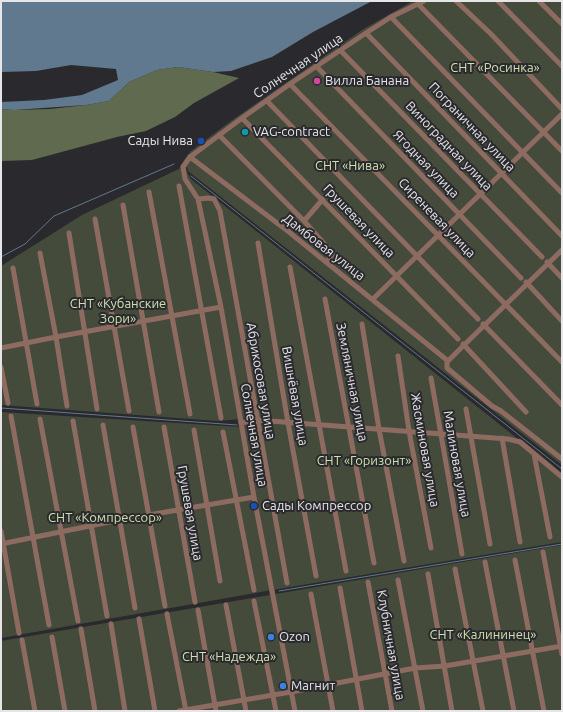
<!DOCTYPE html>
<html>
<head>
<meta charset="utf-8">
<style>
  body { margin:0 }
  #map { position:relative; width:563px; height:712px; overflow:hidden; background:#2a2a2e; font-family:Ubuntu,sans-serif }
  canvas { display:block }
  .frame { position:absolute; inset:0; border:2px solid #e6e6e9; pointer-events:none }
</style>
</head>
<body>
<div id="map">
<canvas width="563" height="712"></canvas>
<div class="frame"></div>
</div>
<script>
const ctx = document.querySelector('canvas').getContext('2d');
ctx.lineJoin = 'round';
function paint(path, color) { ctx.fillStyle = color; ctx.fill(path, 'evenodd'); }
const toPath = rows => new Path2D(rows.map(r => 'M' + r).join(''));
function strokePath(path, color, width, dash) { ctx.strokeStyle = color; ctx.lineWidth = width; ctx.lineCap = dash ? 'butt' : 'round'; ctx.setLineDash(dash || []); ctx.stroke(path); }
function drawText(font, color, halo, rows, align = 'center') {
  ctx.font = font + ' Ubuntu,sans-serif'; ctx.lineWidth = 4; ctx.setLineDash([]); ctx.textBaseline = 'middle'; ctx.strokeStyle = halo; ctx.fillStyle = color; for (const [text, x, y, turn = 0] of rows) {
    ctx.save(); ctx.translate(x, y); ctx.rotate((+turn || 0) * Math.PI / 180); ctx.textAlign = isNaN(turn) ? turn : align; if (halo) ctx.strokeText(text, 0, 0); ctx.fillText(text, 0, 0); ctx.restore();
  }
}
paint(toPath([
  [413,1,562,1,562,465,188,171,185,159,191,151,231,121,362,30],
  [183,167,192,180,562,474,562,542,272,590,1,638,1,412,241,427,240,419,218,421,1,405,1,266,82,215],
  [562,545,562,711,1,711,1,641]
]), '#454b3b');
paint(toPath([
  [178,67,213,72,239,78,194,103,175,117,146,131,117,137,32,160,1,161,1,109,14,110,50,109,86,105,109,101,129,82,157,70]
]), '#5f6a4e');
paint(toPath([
  [1,1,372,1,313,32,272,57,231,71,213,72,178,67,157,70,129,82,109,101,86,105,14,110,1,109,1,102,44,100,82,95,118,80,116,69,71,65,36,71,1,72]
]), '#61798f');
strokePath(toPath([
  [191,176,562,469],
  [1,257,25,244,54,216,174,164],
  [1,408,237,425],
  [279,591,562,544]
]), '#61798f', 1);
const minor = toPath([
  [456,1,491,34,562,109],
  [498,1,562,66],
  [539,1,562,24],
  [418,4,562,151],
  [391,17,562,193],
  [366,33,562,236],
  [340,50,542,257],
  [316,66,521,278],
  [290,84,562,362],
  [267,101,478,319],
  [242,118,458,339],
  [219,135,304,221,333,254,326,262],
  [190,157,289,232,448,361],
  [179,186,221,418],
  [149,192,190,414],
  [198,199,208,198,214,199,220,211,287,583],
  [123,205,159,412],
  [95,219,129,411],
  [304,221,323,199],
  [69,233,97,409],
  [258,243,288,423,316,576],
  [562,250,464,345,447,362,447,368,453,373,492,406,501,411,562,459],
  [40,253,56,337,67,406],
  [547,262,562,278],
  [290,267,346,571],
  [13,268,37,404],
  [526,282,562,321],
  [325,299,374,563],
  [373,299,562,114],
  [362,324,379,429,404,561],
  [483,324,562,405],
  [463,344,526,412],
  [1,348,56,337,221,307],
  [398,356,409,431,431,548],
  [1,367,8,403],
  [431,378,462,554],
  [466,409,490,544],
  [11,416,49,625],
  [40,419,78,621],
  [73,421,107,616],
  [241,423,257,420,508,439,520,442,562,477],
  [103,425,135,608],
  [133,427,165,606],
  [164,427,195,602],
  [194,430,220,581],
  [223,432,254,590],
  [502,438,520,542],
  [534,454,550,537],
  [1,531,19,633],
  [1,544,119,520,254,497],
  [543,552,562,654],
  [515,560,544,711],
  [485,562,514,711],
  [455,569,483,711],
  [428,574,452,711],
  [398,580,423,711],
  [368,582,392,711],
  [340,588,362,711],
  [311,594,333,711],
  [254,601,276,711],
  [226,605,246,711],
  [198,610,216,711],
  [167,614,186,711],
  [139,619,155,711],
  [111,624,125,711],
  [81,629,95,711],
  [52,637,65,711],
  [22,640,35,711],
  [179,711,291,692,415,668,445,666,562,646],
  [295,711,254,497,221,307,198,199,185,179,183,167,190,157,242,118,290,84,366,33,391,17,424,1]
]);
strokePath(minor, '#48484c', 6);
strokePath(minor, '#8d6c5f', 5);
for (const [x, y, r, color] of [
  [317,81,4,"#d1479c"],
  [245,132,4,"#0f9aa8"],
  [201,141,4,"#1a4fb4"],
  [254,506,4,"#1a4fb4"],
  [271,637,4,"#3f7fe0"],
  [283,686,4,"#3f7fe0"]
]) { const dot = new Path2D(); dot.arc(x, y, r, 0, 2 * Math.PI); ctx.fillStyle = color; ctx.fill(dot); strokePath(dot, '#2a2a2e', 1.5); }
drawText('13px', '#e6e6e9', '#2a2a2e', [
  ["Солнечная улица",298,66,-34],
  ["Пограничная улица",472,127,46],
  ["Виноградная улица",449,146,46],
  ["Ягодная улица",426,164,46],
  ["Сиреневая улица",437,218,46],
  ["Грушевая улица",359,221,46],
  ["Дамбовая улица",324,247,38],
  ["Абрикосовая улица",261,381,80],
  ["Земляничная улица",352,382,79],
  ["Вишнёвая улица",295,396,80],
  ["Солнечная улица",254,435,80],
  ["Жасминовая улица",425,450,80],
  ["Малиновая улица",457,464,80],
  ["Грушевая улица",190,513,80],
  ["Клубничная улица",391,645,80]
]);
drawText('13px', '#cde1ac', '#2a2a2e', [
  ["СНТ «Росинка»",495,68],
  ["СНТ «Нива»",350,166],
  ["СНТ «Кубанские",118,304],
  ["Зори»",118,319],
  ["СНТ «Горизонт»",364,461],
  ["СНТ «Компрессор»",105,518],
  ["СНТ «Калининец»",483,635],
  ["СНТ «Надежда»",229,657]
]);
drawText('13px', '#e6e6e9', '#2a2a2e', [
  ["Вилла Банана",325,81],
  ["VAG-contract",253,132],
  ["Сады Нива",193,141,"right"],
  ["Сады Компрессор",262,506],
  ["Ozon",279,637],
  ["Магнит",291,686]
], 'left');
</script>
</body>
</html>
